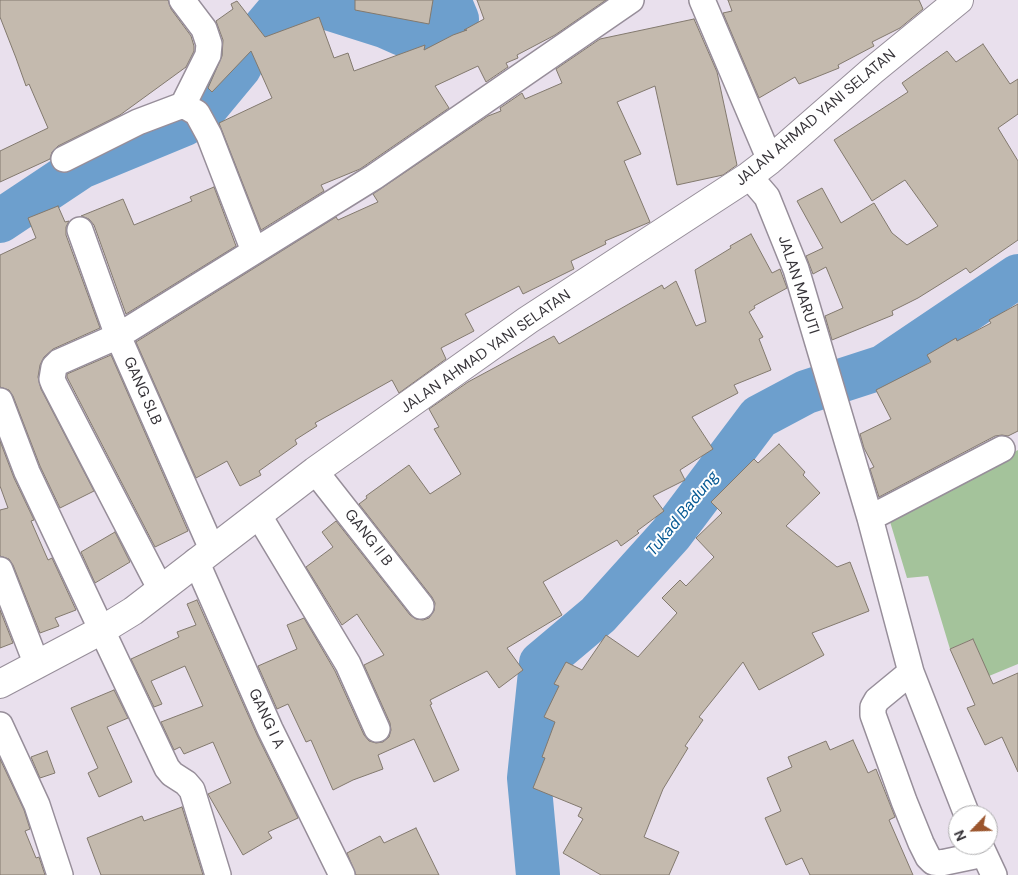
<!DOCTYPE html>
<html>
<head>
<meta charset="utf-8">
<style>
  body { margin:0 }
  #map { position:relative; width:1018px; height:875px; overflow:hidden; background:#e9e0ed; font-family:"DM Sans",sans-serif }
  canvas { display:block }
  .north { position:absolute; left:948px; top:805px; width:50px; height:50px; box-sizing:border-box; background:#fff; border:1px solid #afaeb0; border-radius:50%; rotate:246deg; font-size:14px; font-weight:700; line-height:20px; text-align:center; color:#373439 }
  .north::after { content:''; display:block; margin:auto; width:18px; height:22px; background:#9b552d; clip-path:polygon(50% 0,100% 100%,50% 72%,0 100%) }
</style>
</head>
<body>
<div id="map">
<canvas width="1018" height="875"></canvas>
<div class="north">N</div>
</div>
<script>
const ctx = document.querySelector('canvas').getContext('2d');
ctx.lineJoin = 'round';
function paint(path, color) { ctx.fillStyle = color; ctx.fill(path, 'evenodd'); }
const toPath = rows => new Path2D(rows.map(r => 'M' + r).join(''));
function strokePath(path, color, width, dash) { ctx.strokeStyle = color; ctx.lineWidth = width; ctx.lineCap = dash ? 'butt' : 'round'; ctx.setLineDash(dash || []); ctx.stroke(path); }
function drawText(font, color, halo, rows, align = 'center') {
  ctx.font = font + ' "DM Sans",sans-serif'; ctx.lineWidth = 4; ctx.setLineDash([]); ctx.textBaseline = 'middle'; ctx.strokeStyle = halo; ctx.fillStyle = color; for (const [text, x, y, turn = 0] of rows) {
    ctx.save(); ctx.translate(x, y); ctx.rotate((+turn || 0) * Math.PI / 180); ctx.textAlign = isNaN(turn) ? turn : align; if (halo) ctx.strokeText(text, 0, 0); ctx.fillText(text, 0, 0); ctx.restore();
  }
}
paint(toPath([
  [1018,450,1018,664,989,676,973,639,950,649,928,576,907,578,888,515]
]), '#a4c39b');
strokePath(toPath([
  [205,109,239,68,255,39,276,14,321,6,384,26,402,34,435,37,457,19,449,0],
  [0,221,81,167,185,124],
  [538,875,529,778,541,663,598,615,671,534,759,417,806,392,883,367,1018,276]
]), '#6d9fcd', 44);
const building = toPath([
  [0,0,168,0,171,9,191,36,194,46,194,51,186,67,120,115,58,146,52,152,50,159,0,182,0,151,48,128,29,84,26,86,16,58,0,17,0,0],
  [355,0,433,0,429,24,355,10,355,0],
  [477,0,606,0,555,35,517,55,518,58,506,63,508,67,486,82,478,66,435,86,449,108,360,169,321,185,324,191,261,230,219,123,272,98,251,51,212,92,208,88,222,56,223,40,216,21,233,9,231,4,237,1,265,37,319,17,334,58,348,53,354,71,425,45,424,50,453,35,467,30,464,30,484,19,477,0],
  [728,0,919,0,923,9,900,28,872,42,874,46,838,65,839,68,799,84,795,77,759,98,723,13,732,11,728,0],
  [694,19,717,72,737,165,723,175,677,185,655,86,617,102,641,154,624,161,650,222,605,241,606,244,571,261,574,269,523,294,519,286,465,314,474,331,441,348,446,359,399,393,392,380,315,423,317,426,295,440,297,444,259,471,261,475,240,486,227,461,196,478,136,342,336,217,338,220,378,202,373,194,488,116,501,111,500,108,522,93,525,99,562,83,556,69,600,39,694,19],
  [983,44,1010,84,1018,79,1018,114,998,128,1018,161,1018,240,970,273,966,268,918,298,892,311,893,315,832,340,825,316,843,308,826,267,813,274,806,256,823,248,797,201,822,188,841,223,874,203,892,233,907,245,938,226,905,180,872,201,834,140,908,92,902,83,947,51,956,62,983,44],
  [214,187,236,246,126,314,94,225,89,219,81,216,123,199,134,225,192,201,190,197,214,187],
  [58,206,65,222,69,221,66,227,66,235,100,328,53,349,44,357,40,365,38,377,41,389,94,491,60,508,40,466,13,396,9,390,0,387,0,255,36,238,28,218,58,206],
  [751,234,772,273,780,269,787,288,754,306,755,308,749,312,763,337,759,339,771,370,734,385,738,393,692,417,713,449,680,470,685,480,653,496,664,511,637,531,639,533,621,546,617,540,543,582,562,615,507,648,523,670,499,688,487,671,430,700,432,704,430,705,459,770,434,782,414,739,378,755,383,769,353,780,333,790,311,740,306,742,288,704,277,709,258,666,297,649,287,625,304,618,335,671,364,735,369,741,376,743,383,742,389,737,391,730,390,723,364,665,384,655,357,614,342,625,306,567,333,547,322,532,336,521,410,615,416,619,423,620,429,618,434,611,435,603,432,597,359,504,367,498,366,496,409,465,430,494,461,474,434,429,439,427,429,409,468,382,520,354,554,336,559,344,662,285,664,289,676,281,696,326,706,322,695,270,731,248,730,246,751,234],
  [1018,304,1018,431,1008,436,1002,435,995,436,879,497,870,469,874,467,864,448,860,434,891,419,876,390,931,362,927,355,956,338,957,341,991,323,989,320,1018,304],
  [111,355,188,531,155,547,67,377,67,374,111,355],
  [0,441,14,478,34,520,31,521,48,560,52,558,76,610,55,618,59,626,40,633,13,565,9,559,0,556,0,510,8,508,0,486,0,441],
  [779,444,805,472,803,475,820,493,786,526,837,567,850,562,869,611,812,633,824,655,759,690,743,662,699,717,703,720,685,746,688,748,663,789,644,837,679,852,669,875,601,875,563,853,583,819,578,816,582,808,533,788,545,758,542,757,555,722,544,717,559,686,554,684,566,662,582,670,606,635,638,657,677,613,662,598,680,580,686,586,714,557,696,538,722,513,711,502,754,459,758,463,779,444],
  [115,532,130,562,95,583,81,552,115,532],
  [197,600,257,735,298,818,268,832,272,838,243,855,208,794,231,783,213,742,184,754,180,747,174,750,161,722,203,706,185,666,151,681,162,704,154,707,131,659,179,637,177,632,196,625,187,604,197,600],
  [0,610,13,643,0,648,0,610],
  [973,639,993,684,1018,673,1018,772,1002,737,985,745,967,708,975,705,950,649,973,639],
  [114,690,128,718,107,727,132,782,99,797,88,773,98,768,71,708,114,690],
  [853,740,868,773,876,769,895,817,889,820,913,875,810,875,802,858,786,865,765,818,781,811,767,778,792,767,788,757,826,741,830,750,853,740],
  [47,751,55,773,40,778,31,757,47,751],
  [0,759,24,810,30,829,25,831,36,858,39,857,45,875,0,875,0,759],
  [182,807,203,875,101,875,87,838,142,816,144,821,182,807],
  [416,828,439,875,356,875,347,853,380,836,384,843,416,828]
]);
paint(building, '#c4baae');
strokePath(building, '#82796e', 1);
const minor = toPath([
  [182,0,204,29,209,44,208,55,183,105],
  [702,0,770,160],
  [64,159,138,122,183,105,197,113,209,135,254,251],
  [749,176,767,197,796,269,870,518,911,672,967,815],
  [80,230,118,336,212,549],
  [0,401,27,472,167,768,172,774,186,783,192,790,218,875],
  [315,471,421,606],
  [259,516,348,664,377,729],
  [870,518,1002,449],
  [196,561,270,729,342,875],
  [0,570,37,665],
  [161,590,54,384,52,379,54,367,59,362,118,336,374,177,631,0],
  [911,672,877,700,873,707,873,715,904,801,921,843,928,857,933,862,941,863,984,854],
  [0,725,37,805,60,875],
  [980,845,994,875]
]);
const major = toPath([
  [0,684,102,630,133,611,315,471,528,320,749,176,770,160,872,71,959,0]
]);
strokePath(minor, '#978e9a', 28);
strokePath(major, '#978e9a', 30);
strokePath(minor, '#fff', 25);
strokePath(major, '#fff', 28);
drawText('15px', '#373439', '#fff', [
  ["JALAN AHMAD YANI SELATAN",816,118,-40],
  ["JALAN MARUTI",798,285,72],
  ["JALAN AHMAD YANI SELATAN",486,352,-35],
  ["GANG SLB",142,391,66],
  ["GANG II B",368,538,52],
  ["GANG I A",266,719,65]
]);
drawText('italic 16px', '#075a94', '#fff', [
  ["Tukad Badung",683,514,-51]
]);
</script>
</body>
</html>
